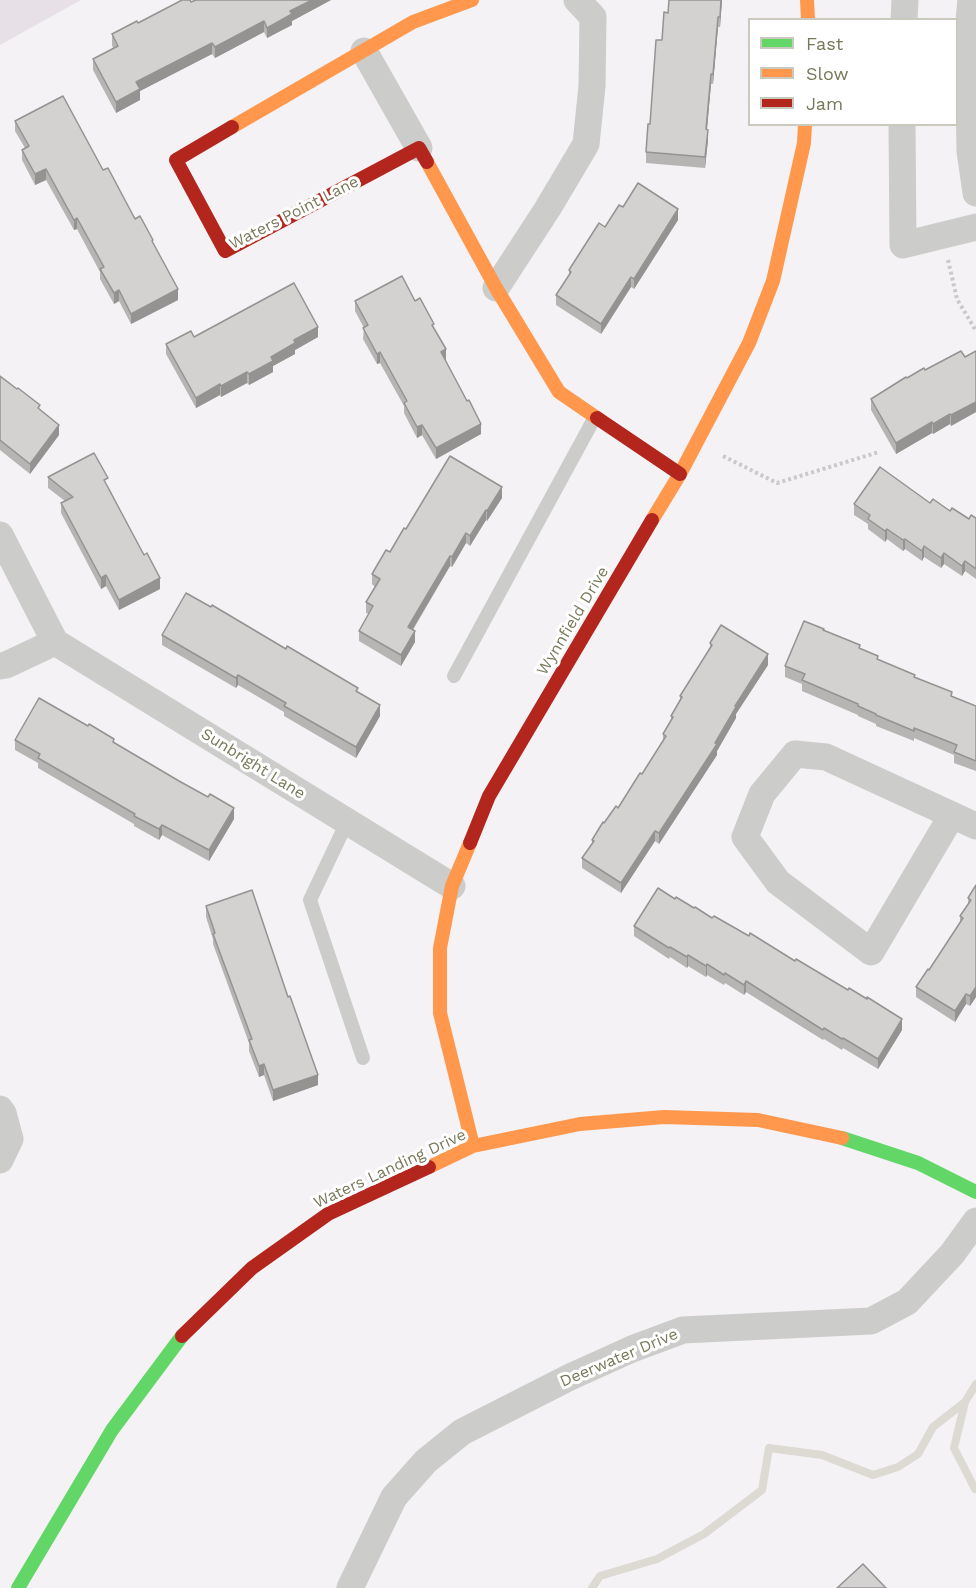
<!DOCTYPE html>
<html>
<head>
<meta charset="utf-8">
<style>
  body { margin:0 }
  #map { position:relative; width:976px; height:1588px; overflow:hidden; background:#f4f2f5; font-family:"Work Sans",sans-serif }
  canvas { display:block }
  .legend { position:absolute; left:748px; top:18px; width:210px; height:108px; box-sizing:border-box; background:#fff; border:2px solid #c9c9bd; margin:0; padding:8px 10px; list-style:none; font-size:18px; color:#78785b }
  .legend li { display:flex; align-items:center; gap:12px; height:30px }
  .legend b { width:30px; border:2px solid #c9c9bd }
</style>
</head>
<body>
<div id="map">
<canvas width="976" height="1588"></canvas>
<ul class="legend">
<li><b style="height:8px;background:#63d668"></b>Fast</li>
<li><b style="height:8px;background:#ff974d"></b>Slow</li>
<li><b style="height:8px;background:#b3261e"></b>Jam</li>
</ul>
</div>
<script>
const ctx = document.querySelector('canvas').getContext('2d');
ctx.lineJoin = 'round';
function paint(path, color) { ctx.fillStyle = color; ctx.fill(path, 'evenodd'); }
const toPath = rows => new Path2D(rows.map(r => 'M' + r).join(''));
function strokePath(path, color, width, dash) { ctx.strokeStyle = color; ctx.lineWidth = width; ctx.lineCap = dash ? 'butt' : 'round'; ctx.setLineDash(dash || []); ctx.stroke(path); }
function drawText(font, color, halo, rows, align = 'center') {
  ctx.font = font + ' "Work Sans",sans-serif'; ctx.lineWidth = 6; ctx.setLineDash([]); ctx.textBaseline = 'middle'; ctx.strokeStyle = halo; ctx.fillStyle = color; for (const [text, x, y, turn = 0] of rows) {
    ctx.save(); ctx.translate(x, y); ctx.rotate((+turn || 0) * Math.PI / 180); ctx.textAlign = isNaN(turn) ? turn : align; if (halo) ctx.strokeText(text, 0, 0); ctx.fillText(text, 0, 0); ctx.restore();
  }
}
paint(toPath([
  [0,0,81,0,0,45]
]), '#e7e0e7');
strokePath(toPath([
  [965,1402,954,1448,975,1489],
  [592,1588,600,1576,657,1559,704,1534,762,1490,769,1448,822,1455,873,1475,898,1467,918,1454,933,1427,965,1402,976,1384]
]), '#dcdad3', 8);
strokePath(toPath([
  [948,260,957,299,976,331],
  [723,456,777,483,879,452]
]), '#cac9c7', 4, [3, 3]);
strokePath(toPath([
  [454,676,595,417],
  [347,822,310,900,363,1058]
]), '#ccccca', 14);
strokePath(toPath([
  [971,0,968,30,970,151,976,193],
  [904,20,905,0],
  [364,51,419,148],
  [902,124,903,245,976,227],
  [496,288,548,208,586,144,592,86,593,17,577,0],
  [0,535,55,642,452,886],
  [0,666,6,665,55,642],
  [952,815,871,952,778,882,745,837,762,794,795,754,826,757,976,826],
  [0,1109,3,1113,10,1139,0,1160],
  [350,1588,394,1497,426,1461,462,1432,570,1377,632,1349,683,1330,871,1321,907,1302,952,1254,976,1221]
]), '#ccccca', 27);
strokePath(toPath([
  [842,1138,918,1163,976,1192],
  [18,1588,112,1430,182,1336]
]), '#63d668', 14);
strokePath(toPath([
  [807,0,808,20],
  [232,127,413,22,472,0],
  [427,162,496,288,559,392,597,418],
  [652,520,680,474,749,343,773,281,804,143,805,124],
  [470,843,452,886,440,948,440,1013,473,1146],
  [429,1167,473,1146,580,1124,664,1117,758,1120,842,1138]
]), '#ff974d', 14);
strokePath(toPath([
  [232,127,176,160,225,251,419,148,427,162],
  [597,418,680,474],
  [470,843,489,796,652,520],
  [182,1336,252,1268,328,1214,429,1167]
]), '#b3261e', 14);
paint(toPath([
  [196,0,331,0,292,21,292,25,267,38,264,32,215,58,212,54,140,91,140,100,116,113,93,70,93,59,113,48,112,45,112,34],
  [669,0,722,0,720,27,718,27,713,84,711,84,707,129,708,140,705,168,646,163,646,152,650,124,668,13],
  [15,121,103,170,153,244,178,300,131,324,119,301,114,304,100,279,100,272,77,229,74,230,46,180,35,185,22,160,22,150,25,148,15,131],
  [623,207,678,220,634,289,631,287,601,334,556,305,556,295,569,275,569,270],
  [355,301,415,301,434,328,446,360,445,360,481,434,436,459,422,435,417,438,404,413,404,406,380,363,377,364,363,339,364,328,355,311],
  [194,337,318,337,295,350,295,354,273,366,273,372,249,385,247,383,221,397,220,395,196,408,166,354,166,344],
  [976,351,976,412,951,426,950,424,933,434,932,433,896,454,871,410,871,399,907,378,925,370,965,357],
  [0,376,40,410,59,435,30,474,0,450],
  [48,477,108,486,160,589,119,610,106,586,101,589,61,513,61,503,65,501,48,488],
  [502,498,487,521,486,520,470,546,466,543,452,567,450,566,413,630,415,642,401,666,359,641,359,631,369,614,366,613,366,602,375,587,372,584,372,574,390,552,406,529],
  [930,503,969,519,976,518,976,579,965,571,962,576,944,564,941,568,924,557,922,561,905,549,903,551,887,539,885,542,868,529,868,524,854,515,854,504],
  [824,631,860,648,878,660,915,677,952,697,976,706,976,771,954,763,954,755,914,738,914,741,876,726,876,724,858,716,858,715,802,691,802,684,785,677,785,666],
  [162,635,358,692,380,716,356,758,284,716,284,712,238,685,236,688,162,645],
  [710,643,768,665,736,714,736,718,717,751,717,755,659,844,655,841,621,893,582,868,582,858,592,844,592,840,604,823,618,808,642,774,663,742,663,734,671,721,671,716,680,701,680,696,710,648],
  [15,740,114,743,234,819,209,861,162,835,159,840,134,826,134,824,38,768,38,763,15,750],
  [976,885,976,997,970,1006,966,1004,955,1022,916,997,916,987,929,970,960,922,960,916,968,905,968,898],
  [675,899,712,918,902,1030,878,1069,843,1048,842,1050,824,1039,823,1040,746,992,744,995,725,983,724,985,707,975,706,977,688,966,687,968,670,957,669,959,634,936,634,926],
  [206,906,318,1085,273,1101,264,1075,259,1077,249,1051,249,1043,213,944,213,939,206,917]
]), '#b6b5b4');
paint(toPath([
  [312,0,331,0,292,21,292,25,267,38,267,28,290,11],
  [721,0,722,0,720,27,720,17],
  [718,17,718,27,713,84,713,74],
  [264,21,264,32,215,58,215,47],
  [212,43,212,54,140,91,140,100,116,113,116,102,136,82],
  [711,74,711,84,706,140,706,129],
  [708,130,708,140,705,168,705,157],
  [46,169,46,180,35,185,35,174],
  [678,209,678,220,634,289,634,279],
  [77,218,77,229,74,230,74,220],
  [631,277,631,287,601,334,601,324],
  [178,289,178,300,131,324,131,314],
  [119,290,119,301,114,304,114,293],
  [318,327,318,337,295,350,295,354,273,366,273,372,249,385,249,374,294,340],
  [446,349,446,360,441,363,441,352],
  [380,352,380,363,377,364,377,354],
  [247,372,247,383,221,397,221,386],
  [220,384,220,395,196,408,196,398],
  [976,402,976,412,951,426,951,415],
  [950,414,950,424,933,434,933,424],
  [932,422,932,433,896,454,896,443],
  [481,424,481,434,436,459,436,448],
  [59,425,59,435,30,474,30,464],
  [422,425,422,435,417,438,417,427],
  [502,487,502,498,487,521,487,511],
  [486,510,486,520,470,546,470,536],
  [887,529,887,539,885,542,885,531],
  [466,533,466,543,452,567,452,557],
  [905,539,905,549,903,551,903,540],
  [924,546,924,557,922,561,922,551],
  [944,553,944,564,941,568,941,558],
  [450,556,450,566,408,637,408,627],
  [965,561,965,571,962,576,962,566],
  [106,575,106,586,101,589,101,578],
  [160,578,160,589,119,610,119,600],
  [415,631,415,642,401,666,401,655],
  [768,654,768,665,736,714,736,718,717,751,717,755,659,844,659,833,715,743,735,706],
  [238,675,238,685,236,688,236,678],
  [380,705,380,716,356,758,356,747],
  [234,808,234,819,209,861,209,850],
  [162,825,162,835,159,840,159,829],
  [655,831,655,841,621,893,621,883],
  [688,955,688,966,687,968,687,957],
  [707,964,707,975,706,977,706,966],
  [746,981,746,992,744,995,744,985],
  [976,986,976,997,970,1006,970,996],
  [966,994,966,1004,955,1022,955,1011],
  [902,1019,902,1030,878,1069,878,1059],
  [264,1064,264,1075,259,1077,259,1066],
  [318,1075,318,1085,273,1101,273,1090]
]), '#949392');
const building = toPath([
  [182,0,190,0,191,2,196,0,312,0,290,11,292,14,267,28,264,21,215,47,212,43,136,82,140,89,116,102,93,59,118,46,112,34,137,21,138,23,182,0],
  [669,0,721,0,720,17,718,17,713,74,711,74,706,129,708,130,705,157,646,152,648,124,650,124,656,40,662,40,664,12,668,13,669,0],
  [63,96,103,170,108,168,135,219,140,216,153,240,152,241,178,289,131,314,119,290,114,293,100,269,104,267,77,218,74,220,46,169,35,174,22,150,29,146,15,121,63,96],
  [638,183,678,209,634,279,631,277,601,324,556,295,571,272,569,270,599,223,605,227,619,205,623,207,638,183],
  [402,276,415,301,420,298,434,324,432,325,446,349,441,352,467,401,469,400,481,424,436,448,422,425,417,427,404,403,407,401,380,352,377,354,363,328,368,325,355,301,402,276],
  [294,283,318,327,294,340,295,343,271,357,273,361,249,374,247,372,221,386,220,384,196,398,166,344,191,331,194,337,294,283],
  [961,351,965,357,976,351,976,402,951,415,950,414,933,424,932,422,896,443,871,399,906,377,907,378,924,368,925,370,961,351],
  [0,376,17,389,18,388,40,405,38,408,59,425,30,464,0,440,0,376],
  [94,453,108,478,104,480,144,555,147,553,160,578,119,600,106,575,101,578,61,503,73,497,48,477,94,453],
  [450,456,502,487,487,511,486,510,470,536,466,533,452,557,450,556,408,627,415,631,401,655,359,631,373,606,366,602,380,579,372,574,386,550,390,552,404,528,406,529,450,456],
  [880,467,930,503,933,499,950,511,952,508,969,519,971,515,976,518,976,569,965,561,962,566,944,553,941,558,924,546,922,551,905,539,903,540,887,529,885,531,868,519,870,515,854,504,880,467],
  [186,593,211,607,212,605,286,649,287,646,358,688,356,691,380,705,356,747,284,706,286,703,238,675,236,678,162,635,186,593],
  [804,621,824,629,823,630,860,645,859,648,878,656,877,659,915,675,914,677,952,692,951,696,976,706,976,761,954,752,957,745,914,728,914,731,876,715,876,714,858,706,858,704,802,680,805,674,785,666,804,621],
  [721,625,768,654,735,706,736,707,715,743,717,744,659,833,655,831,621,883,582,858,594,841,592,840,603,822,604,823,616,806,618,808,640,773,642,774,666,736,663,734,673,717,671,716,682,697,680,696,712,645,710,643,721,625],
  [39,698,88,726,89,724,114,739,113,742,179,781,208,797,210,794,234,808,209,850,162,825,159,829,134,816,135,814,38,758,40,754,15,740,39,698],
  [976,885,976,987,970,996,966,994,955,1011,916,987,928,969,929,970,963,918,960,916,971,900,968,898,976,885],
  [658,888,675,899,676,897,694,908,695,907,712,918,714,916,749,936,750,933,795,961,796,959,848,990,849,988,867,999,867,997,902,1019,878,1059,843,1038,842,1039,824,1028,823,1030,746,981,744,985,725,973,724,975,707,964,706,966,688,955,687,957,670,947,669,948,634,926,658,888],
  [252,890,288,997,290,996,318,1075,273,1090,264,1064,259,1066,249,1040,252,1039,213,934,215,933,206,906,252,890],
  [863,1564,886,1588,837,1588,863,1564]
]);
paint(building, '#d4d2d1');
strokePath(building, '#949392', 1.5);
drawText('16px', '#78785b', '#fff', [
  ["Waters Point Lane",294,213,-27],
  ["Wynnfield Drive",573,621,-59],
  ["Sunbright Lane",253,764,32],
  ["Waters Landing Drive",390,1169,-25],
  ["Deerwater Drive",619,1358,-23]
]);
</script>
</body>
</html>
